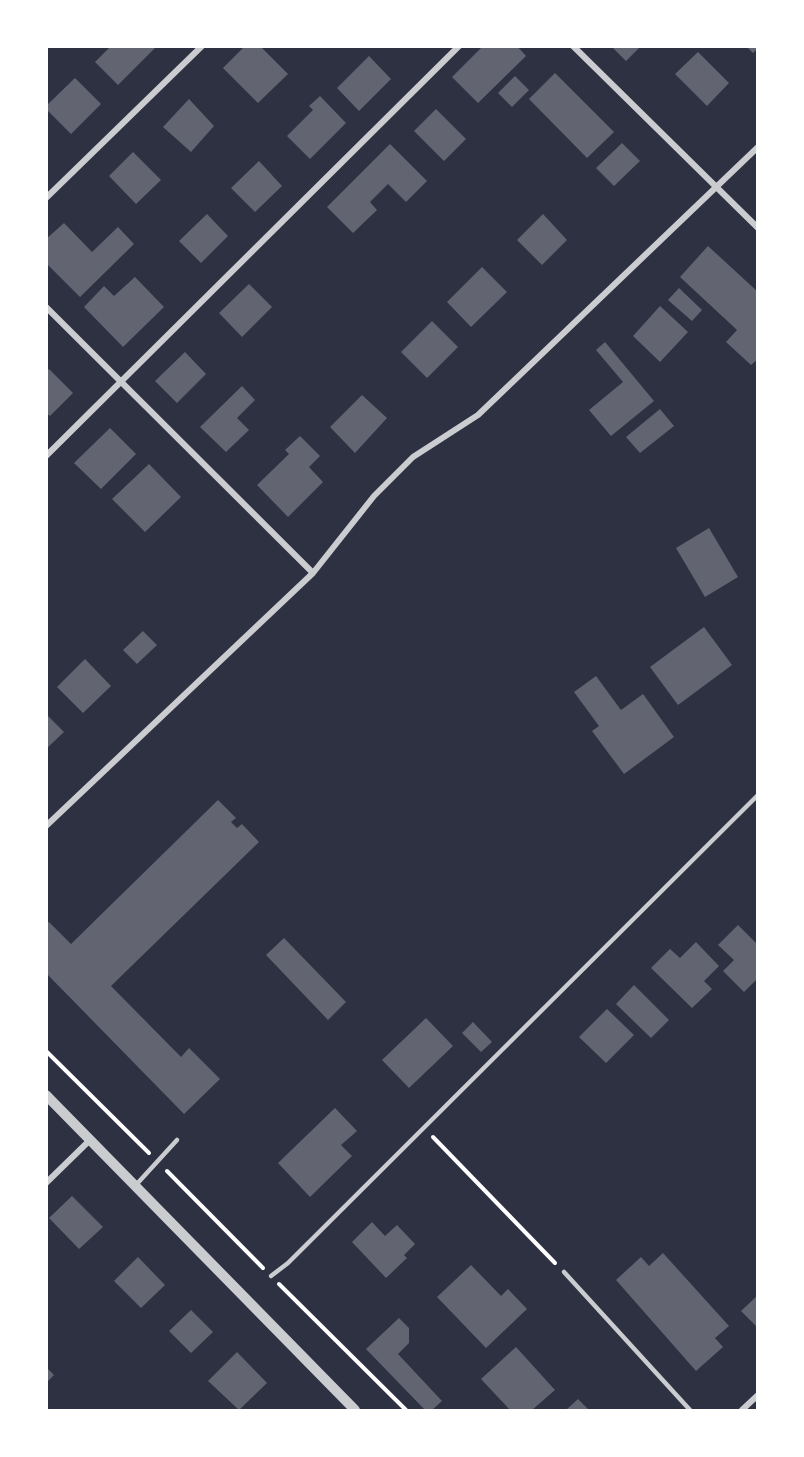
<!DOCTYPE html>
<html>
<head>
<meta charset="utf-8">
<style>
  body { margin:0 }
  #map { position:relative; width:804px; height:1457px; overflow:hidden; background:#2d3142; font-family:"IBM Plex Sans",sans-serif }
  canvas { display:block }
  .frame { position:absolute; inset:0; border:48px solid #fff; pointer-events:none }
</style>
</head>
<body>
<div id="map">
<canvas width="804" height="1457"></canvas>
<div class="frame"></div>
</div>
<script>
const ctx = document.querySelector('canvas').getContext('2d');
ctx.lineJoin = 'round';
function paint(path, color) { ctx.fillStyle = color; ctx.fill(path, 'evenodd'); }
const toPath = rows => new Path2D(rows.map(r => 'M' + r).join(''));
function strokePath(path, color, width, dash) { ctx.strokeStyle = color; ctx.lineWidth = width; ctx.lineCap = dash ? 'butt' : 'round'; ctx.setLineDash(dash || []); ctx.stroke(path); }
paint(toPath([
  [111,46,157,46,118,85,95,62],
  [245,46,260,46,288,74,258,103,223,68],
  [483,46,517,46,526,56,478,103,452,77],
  [611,46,641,46,626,61],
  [746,46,758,46,758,48,753,53],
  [698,52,729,83,707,106,675,74],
  [369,56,391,79,359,111,337,88],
  [555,73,614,132,587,158,529,99],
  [515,76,529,90,512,107,498,93],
  [75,78,101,104,71,134,46,109,46,106],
  [320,96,346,123,310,159,287,136,313,110,309,106],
  [189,99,214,126,191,152,163,127],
  [436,109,466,139,444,161,414,131],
  [622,143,640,161,614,186,596,168],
  [390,144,427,181,406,202,388,184,370,202,377,210,353,233,327,207],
  [133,152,161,180,136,204,109,176],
  [259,161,282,186,255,212,231,188],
  [207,214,228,236,201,263,179,241],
  [543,214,567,240,542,265,517,240],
  [64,223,92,252,118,227,134,244,80,297,46,263,46,239],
  [708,246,758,292,758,359,751,365,726,342,737,330,680,277],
  [482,267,507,292,471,327,447,302],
  [135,277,164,307,123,347,84,307,104,286,114,296],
  [249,284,272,307,242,337,219,313],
  [679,288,702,310,692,321,668,300],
  [660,306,688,332,660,362,633,336],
  [432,321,458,347,427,378,401,352],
  [605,342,654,401,611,436,589,410,623,382,596,350],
  [185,352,206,374,177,403,155,381],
  [49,369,73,393,50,416,46,413,46,371],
  [242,386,255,400,237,418,249,430,226,452,200,427],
  [362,395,387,418,355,453,330,427],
  [660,409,674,426,640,453,626,437],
  [110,428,136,454,101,489,74,463],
  [300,436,320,456,309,467,323,482,288,517,257,485,289,454,285,450],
  [149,464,181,497,145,532,112,499],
  [709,528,738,577,705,597,676,548],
  [704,627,732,665,678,705,650,667],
  [143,631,157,645,137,664,123,650],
  [85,659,111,686,83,713,57,687],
  [596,676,621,710,643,694,674,737,624,774,592,731,599,726,574,692],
  [46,714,64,732,46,749],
  [218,800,236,818,231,822,237,828,242,824,259,842,111,986,181,1057,189,1048,220,1079,184,1114,46,973,46,924,49,922,71,944],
  [738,925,758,945,758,978,744,992,723,971,734,960,718,945],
  [284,938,346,1002,328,1020,266,955],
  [696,942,719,966,704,981,712,989,692,1008,651,968,670,949,680,958],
  [634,985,669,1020,651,1038,616,1004],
  [607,1009,634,1035,606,1063,579,1037],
  [426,1018,453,1046,409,1088,382,1060],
  [473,1022,492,1042,481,1052,462,1033],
  [335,1108,357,1131,341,1145,352,1156,310,1197,278,1163],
  [72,1196,103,1227,79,1249,49,1218],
  [372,1222,385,1236,397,1225,415,1244,404,1255,407,1258,386,1278,352,1242],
  [663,1253,729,1326,715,1338,723,1347,696,1371,616,1280,641,1257,649,1266],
  [138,1257,165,1285,141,1308,114,1281],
  [471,1265,501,1296,508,1289,527,1309,486,1348,437,1297],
  [758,1295,758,1328,741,1311],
  [191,1310,213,1332,191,1353,169,1331],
  [399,1318,409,1328,409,1343,398,1354,442,1401,432,1410,425,1410,366,1349],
  [516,1347,555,1390,532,1410,510,1410,481,1379],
  [237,1352,267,1383,239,1410,208,1381],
  [46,1367,54,1375,46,1383],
  [578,1399,589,1410,566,1410]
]), '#626471');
strokePath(toPath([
  [46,1051,149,1153],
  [433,1137,555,1263],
  [167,1171,263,1268],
  [279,1284,406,1410]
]), '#fff', 4);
strokePath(toPath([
  [135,1186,177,1140],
  [564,1272,690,1410],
  [271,1276,288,1263,758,795]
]), '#caccd0', 4.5);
strokePath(toPath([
  [573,46,758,228],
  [46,198,202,46],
  [46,307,313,573],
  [46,456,459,46],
  [46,826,313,573,374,496,413,457,478,415,758,147],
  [46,1183,90,1140],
  [742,1410,758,1395]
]), '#caccd0', 6);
strokePath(toPath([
  [46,1095,355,1410]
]), '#caccd0', 10);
</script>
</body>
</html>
